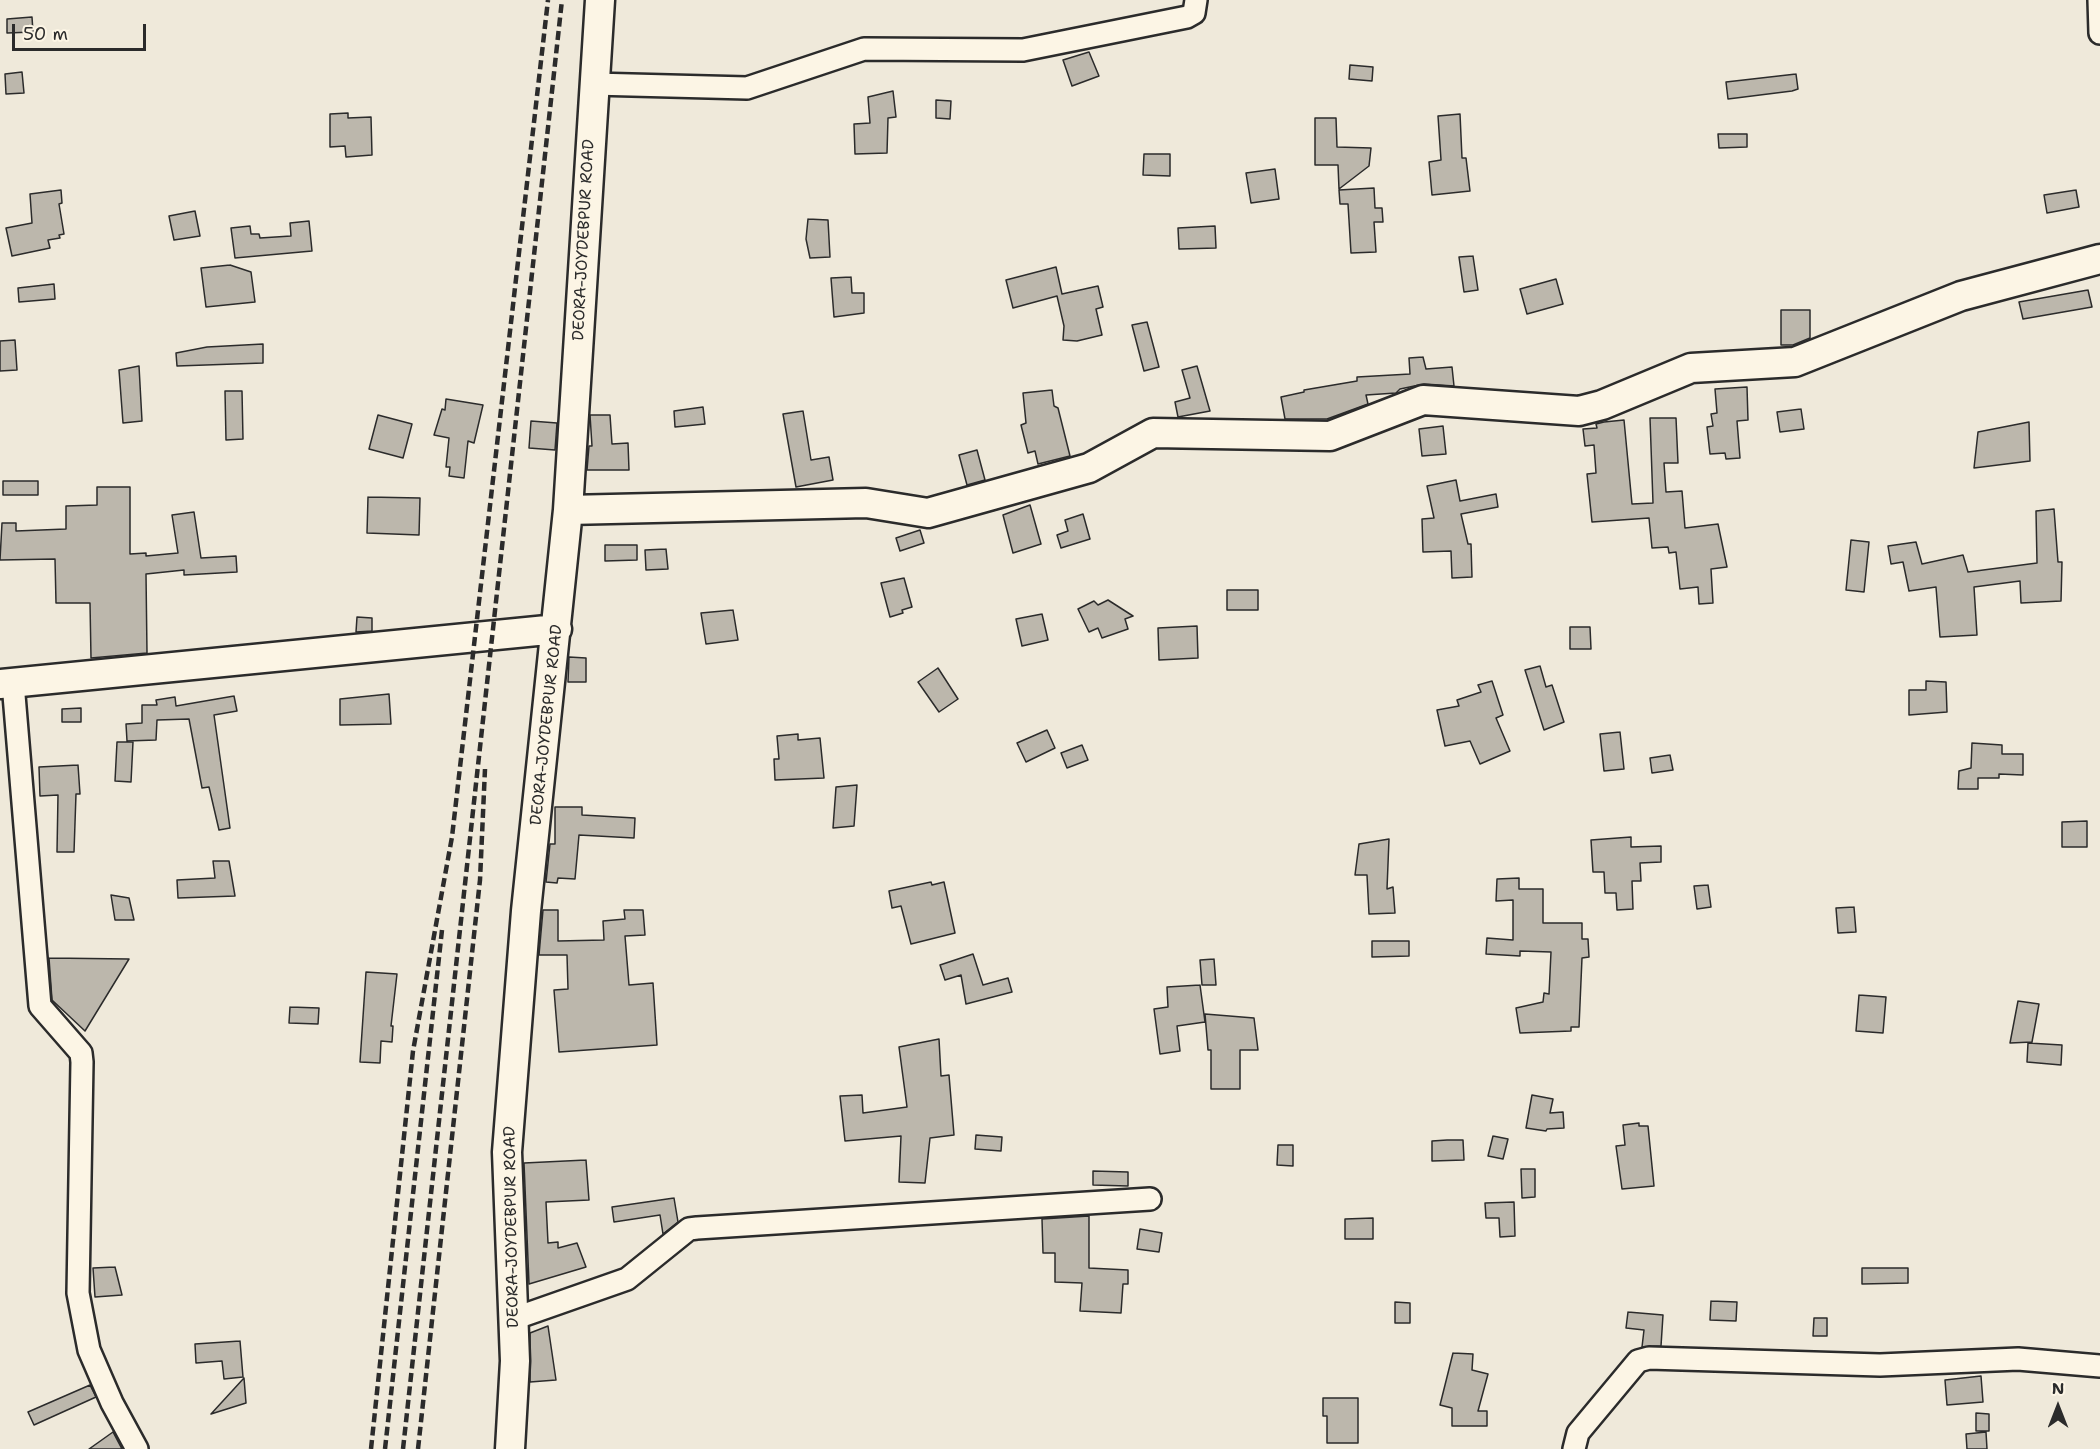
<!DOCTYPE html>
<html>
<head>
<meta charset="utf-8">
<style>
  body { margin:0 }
  #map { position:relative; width:2100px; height:1449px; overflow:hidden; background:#efe9da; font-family:"Shantell Sans",sans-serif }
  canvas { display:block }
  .north { position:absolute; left:2028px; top:1377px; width:60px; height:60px; -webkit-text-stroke:4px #fcf5e5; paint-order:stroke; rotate:0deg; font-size:16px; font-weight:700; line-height:24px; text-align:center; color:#2b2b2b }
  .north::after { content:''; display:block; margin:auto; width:21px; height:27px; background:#2b2b2b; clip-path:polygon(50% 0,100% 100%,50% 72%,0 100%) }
  .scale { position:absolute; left:12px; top:24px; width:134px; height:27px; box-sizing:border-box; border:3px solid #2b2b2b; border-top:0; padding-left:8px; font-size:18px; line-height:21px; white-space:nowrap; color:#2b2b2b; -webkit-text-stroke:4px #fcf5e5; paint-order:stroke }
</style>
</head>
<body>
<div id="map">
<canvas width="2100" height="1449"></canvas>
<div class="north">N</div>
<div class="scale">50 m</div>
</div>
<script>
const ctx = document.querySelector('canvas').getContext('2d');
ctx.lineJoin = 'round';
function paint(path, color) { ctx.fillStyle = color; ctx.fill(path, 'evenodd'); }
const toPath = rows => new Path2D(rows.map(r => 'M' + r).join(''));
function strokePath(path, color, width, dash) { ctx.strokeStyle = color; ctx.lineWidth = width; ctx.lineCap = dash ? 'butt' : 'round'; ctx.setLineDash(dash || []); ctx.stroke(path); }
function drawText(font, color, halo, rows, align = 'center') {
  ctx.font = font + ' "Shantell Sans",sans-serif'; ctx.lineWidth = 4.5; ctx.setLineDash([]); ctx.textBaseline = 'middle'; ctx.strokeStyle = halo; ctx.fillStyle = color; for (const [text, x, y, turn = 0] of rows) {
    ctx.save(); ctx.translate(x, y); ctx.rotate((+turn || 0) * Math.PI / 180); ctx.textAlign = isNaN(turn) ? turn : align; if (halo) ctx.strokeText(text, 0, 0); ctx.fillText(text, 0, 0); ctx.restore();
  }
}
const building = toPath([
  [32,17,33,32,7,33,7,19,32,17],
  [1089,52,1099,76,1072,86,1063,60,1089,52],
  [1350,65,1373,67,1372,81,1349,79,1350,65],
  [22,72,24,93,6,94,5,74,22,72],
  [1796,74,1798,89,1792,91,1728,99,1726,82,1796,74],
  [893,91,896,117,888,118,887,153,855,154,854,124,870,123,868,97,893,91],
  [936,100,951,101,950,119,936,118,936,100],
  [348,113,348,118,371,117,372,155,346,157,345,146,330,147,330,114,348,113],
  [1460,114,1462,158,1466,158,1470,191,1432,195,1429,162,1441,160,1438,116,1460,114],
  [1315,118,1336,118,1337,147,1371,148,1369,166,1339,189,1338,165,1315,165,1315,118],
  [1718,134,1747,134,1747,147,1719,148,1718,134],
  [1144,154,1170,154,1170,176,1143,175,1144,154],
  [1275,169,1279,199,1251,203,1246,173,1275,169],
  [1374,188,1375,208,1382,208,1383,222,1374,222,1376,252,1351,253,1348,204,1340,204,1339,190,1374,188],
  [61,190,62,203,59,204,64,234,59,235,60,238,48,240,50,248,12,256,6,228,32,223,30,194,61,190],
  [2076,190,2079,207,2047,213,2044,195,2076,190],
  [195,211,200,236,174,240,169,216,195,211],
  [808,219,828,220,830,257,810,258,806,239,808,219],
  [309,221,312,251,235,258,231,228,250,226,251,234,259,234,260,238,291,236,290,223,309,221],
  [1215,226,1216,248,1179,249,1178,228,1215,226],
  [1473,256,1478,290,1464,292,1459,257,1473,256],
  [230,265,251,272,255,302,206,307,201,268,230,265],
  [1056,267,1062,294,1098,286,1103,307,1096,309,1102,335,1077,341,1063,340,1064,326,1057,296,1013,308,1006,280,1056,267],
  [851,277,852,293,864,293,864,313,834,317,831,278,851,277],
  [1556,279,1563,304,1527,314,1520,289,1556,279],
  [54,284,55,299,19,302,18,288,54,284],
  [2088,290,2092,307,2023,319,2019,302,2088,290],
  [1781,310,1810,310,1810,338,1793,345,1781,345,1781,310],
  [1147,322,1159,367,1144,371,1132,325,1147,322],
  [15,340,17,370,0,371,0,341,15,340],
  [263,344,263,363,177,366,176,353,207,347,263,344],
  [1423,357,1426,369,1452,367,1454,386,1424,384,1400,389,1396,393,1366,395,1368,404,1327,419,1285,419,1281,397,1304,392,1304,390,1357,381,1357,377,1410,374,1409,358,1423,357],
  [139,366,142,421,123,423,119,370,139,366],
  [1197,366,1210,411,1178,417,1175,402,1190,398,1182,370,1197,366],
  [1747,387,1748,420,1737,421,1740,458,1726,459,1725,453,1710,454,1707,427,1713,426,1711,414,1717,413,1715,389,1747,387],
  [1052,390,1054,406,1058,408,1070,456,1038,464,1035,451,1028,453,1021,425,1026,423,1023,393,1052,390],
  [225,391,242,391,243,439,226,440,225,391],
  [446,399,483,405,474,443,468,441,464,478,449,476,450,467,446,467,449,438,434,435,442,409,445,410,446,399],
  [703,407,705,424,675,427,674,411,703,407],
  [1801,409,1804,429,1780,432,1777,412,1801,409],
  [803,411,811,460,829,457,833,480,796,487,783,414,803,411],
  [378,415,412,424,403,458,369,449,378,415],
  [590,415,610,415,612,444,628,443,629,470,587,470,589,446,592,446,590,415],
  [1650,418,1676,418,1678,463,1664,463,1666,492,1682,491,1685,528,1718,524,1727,567,1711,569,1713,603,1699,604,1698,587,1680,589,1676,552,1669,553,1668,547,1652,548,1649,518,1592,522,1587,474,1596,473,1594,445,1585,446,1583,429,1597,428,1596,424,1604,422,1624,420,1632,504,1653,503,1650,418],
  [531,421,557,423,555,450,529,448,531,421],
  [2029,422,2030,461,1974,468,1978,432,2029,422],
  [1443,426,1446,454,1422,456,1419,429,1443,426],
  [977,450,985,480,967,485,959,455,977,450],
  [1456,480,1460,501,1496,494,1498,507,1461,514,1468,544,1471,544,1472,577,1452,578,1451,551,1423,552,1422,519,1434,518,1427,486,1456,480],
  [3,481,38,481,38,495,3,495,3,481],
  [97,487,130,487,130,554,146,553,146,556,178,553,172,515,194,512,201,558,236,556,237,572,184,575,184,570,146,574,147,653,91,658,90,603,56,603,55,559,0,560,2,523,16,523,16,531,66,529,66,506,97,505,97,487],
  [368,497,420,498,419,535,367,533,368,497],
  [1030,505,1041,544,1013,553,1003,515,1030,505],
  [2054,509,2058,562,2062,562,2061,601,2021,603,2020,581,1974,587,1977,635,1940,637,1936,587,1909,591,1903,562,1891,564,1888,546,1916,542,1922,564,1963,555,1968,572,2037,563,2036,511,2054,509],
  [1083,514,1090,539,1061,548,1057,535,1068,531,1065,520,1083,514],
  [920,530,924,543,900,551,896,538,920,530],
  [1851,540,1869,542,1864,592,1846,590,1851,540],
  [605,545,637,545,637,560,605,561,605,545],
  [666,549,668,569,646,570,645,550,666,549],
  [904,578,912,607,902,610,903,613,890,617,881,583,904,578],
  [1227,590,1258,590,1258,610,1227,610,1227,590],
  [1108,600,1133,616,1125,619,1128,629,1102,638,1098,628,1089,632,1078,609,1094,601,1098,605,1108,600],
  [733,610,738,640,706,644,701,613,733,610],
  [1042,614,1048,640,1022,646,1016,619,1042,614],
  [357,617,372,618,372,631,356,632,357,617],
  [1197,626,1198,658,1159,660,1158,628,1197,626],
  [1570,627,1590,627,1591,649,1570,649,1570,627],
  [569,657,586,658,586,682,568,682,569,657],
  [1540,666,1546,687,1552,685,1564,722,1544,730,1525,670,1540,666],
  [938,668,958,699,939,712,918,682,938,668],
  [1492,681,1503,715,1496,718,1510,751,1480,764,1470,741,1445,746,1437,710,1459,706,1457,700,1481,692,1478,685,1492,681],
  [1926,681,1946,682,1947,712,1909,715,1909,690,1926,690,1926,681],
  [389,694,391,724,340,725,340,699,389,694],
  [234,696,237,711,214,715,230,828,219,830,209,787,202,788,189,719,157,720,156,740,127,741,126,724,142,723,142,705,157,705,156,700,175,697,176,706,234,696],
  [81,708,81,722,62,722,62,709,81,708],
  [1047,730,1055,748,1026,762,1017,743,1047,730],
  [1620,732,1624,769,1604,771,1600,734,1620,732],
  [798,734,798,740,820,738,824,778,775,780,774,759,779,759,777,736,798,734],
  [117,742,133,742,131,782,115,781,117,742],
  [1972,743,2002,745,2002,754,2023,754,2023,775,1999,774,1999,778,1978,778,1978,789,1958,789,1959,771,1971,768,1972,743],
  [1082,745,1088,760,1067,768,1061,753,1082,745],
  [1670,755,1673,770,1652,773,1650,758,1670,755],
  [78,765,80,794,76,794,74,852,57,852,58,795,40,796,39,767,78,765],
  [857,785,854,826,833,828,836,787,857,785],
  [555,807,582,807,582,815,635,818,634,838,579,835,575,879,558,878,557,883,546,882,550,844,555,844,555,807],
  [2087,821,2087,847,2062,847,2062,822,2087,821],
  [1631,837,1631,847,1661,846,1661,862,1640,863,1641,881,1632,881,1633,909,1617,910,1616,893,1605,893,1604,872,1593,872,1591,840,1631,837],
  [1389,839,1387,889,1393,887,1395,913,1369,914,1367,875,1355,875,1359,844,1389,839],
  [213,861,229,861,235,896,178,898,177,880,215,878,213,861],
  [1519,878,1519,889,1543,889,1543,923,1582,923,1582,939,1588,939,1589,957,1582,958,1579,1027,1571,1027,1571,1031,1520,1033,1516,1008,1543,1002,1544,993,1549,994,1551,952,1520,951,1520,956,1486,954,1487,938,1513,940,1513,900,1496,901,1497,879,1519,878],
  [931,882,932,885,944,882,955,933,911,944,901,906,892,908,889,891,931,882],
  [1708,885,1711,907,1697,909,1694,886,1708,885],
  [111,895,129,898,134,920,115,920,111,895],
  [1854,907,1856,932,1838,933,1836,908,1854,907],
  [543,910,558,910,558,941,604,940,603,921,625,919,624,910,643,910,645,935,625,936,629,985,653,983,657,1045,559,1052,554,990,568,989,567,955,539,955,543,910],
  [1372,941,1409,941,1409,956,1372,957,1372,941],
  [973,954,983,985,1008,978,1012,992,966,1004,961,975,945,980,940,965,973,954],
  [49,958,129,959,85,1031,52,1000,49,958],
  [1214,959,1216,985,1202,985,1200,960,1214,959],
  [366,972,397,974,391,1026,393,1026,392,1042,381,1041,380,1063,360,1062,366,972],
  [1200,985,1205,1022,1177,1026,1180,1051,1160,1054,1154,1009,1168,1007,1167,987,1200,985],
  [1859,995,1886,997,1883,1033,1856,1031,1859,995],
  [2018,1001,2039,1004,2032,1042,2010,1043,2018,1001],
  [290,1007,319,1008,318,1024,289,1023,290,1007],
  [1205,1014,1254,1018,1258,1050,1240,1050,1240,1089,1211,1089,1211,1050,1208,1050,1205,1014],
  [939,1039,941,1076,949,1075,954,1135,930,1138,925,1183,899,1182,901,1136,845,1141,840,1096,862,1095,863,1113,907,1107,899,1047,939,1039],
  [2028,1043,2062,1045,2061,1065,2027,1062,2028,1043],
  [1532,1095,1553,1099,1550,1113,1563,1112,1564,1128,1547,1129,1546,1131,1526,1128,1532,1095],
  [1639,1123,1639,1126,1648,1126,1654,1186,1622,1189,1616,1146,1625,1145,1623,1125,1639,1123],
  [976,1135,1002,1137,1001,1151,975,1149,976,1135],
  [1493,1136,1508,1139,1503,1159,1488,1156,1493,1136],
  [1447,1140,1463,1140,1464,1160,1432,1161,1432,1141,1447,1140],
  [1278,1145,1293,1145,1293,1166,1277,1165,1278,1145],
  [586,1160,589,1200,546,1202,548,1243,558,1242,558,1248,577,1243,586,1267,529,1284,524,1163,586,1160],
  [1521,1169,1535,1169,1535,1197,1522,1198,1521,1169],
  [1093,1171,1128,1172,1128,1186,1093,1185,1093,1171],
  [674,1198,678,1222,663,1234,660,1215,614,1222,612,1207,674,1198],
  [1514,1202,1515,1236,1500,1237,1499,1218,1486,1218,1485,1203,1514,1202],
  [1089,1216,1089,1268,1128,1270,1128,1284,1123,1284,1121,1313,1080,1311,1082,1283,1055,1282,1055,1253,1043,1253,1042,1219,1089,1216],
  [1373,1218,1373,1239,1345,1239,1345,1219,1373,1218],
  [1140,1229,1162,1233,1159,1252,1137,1249,1140,1229],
  [115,1267,122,1295,95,1297,93,1268,115,1267],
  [1862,1268,1908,1268,1908,1283,1862,1284,1862,1268],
  [1711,1301,1737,1302,1736,1321,1710,1320,1711,1301],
  [1395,1302,1410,1303,1410,1323,1395,1323,1395,1302],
  [1628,1312,1663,1315,1661,1346,1642,1347,1644,1330,1626,1328,1628,1312],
  [1814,1318,1827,1318,1827,1336,1813,1336,1814,1318],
  [548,1326,556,1380,530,1382,530,1333,548,1326],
  [240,1341,243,1377,224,1379,222,1361,196,1363,195,1344,240,1341],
  [1453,1353,1473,1354,1472,1370,1488,1374,1478,1411,1487,1411,1487,1426,1452,1426,1452,1408,1440,1405,1453,1353],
  [1981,1376,1983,1402,1947,1405,1945,1380,1981,1376],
  [244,1378,246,1403,211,1414,244,1378],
  [90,1385,96,1397,34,1425,28,1412,90,1385],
  [1323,1398,1358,1398,1358,1443,1327,1443,1327,1416,1323,1416,1323,1398],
  [1976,1413,1989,1414,1989,1431,1976,1431,1976,1413],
  [113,1432,122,1449,89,1449,113,1432],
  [1986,1432,1987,1449,1967,1449,1966,1434,1986,1432]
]);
paint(building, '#bcb7ac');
strokePath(building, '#2b2b2b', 1.5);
const street = toPath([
  [2099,0,2100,33],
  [593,84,747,88,864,49,1023,50,1187,17,1194,13,1196,0],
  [13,683,40,1006,81,1053,82,1062,78,1293,89,1350,112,1403,137,1449],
  [513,1319,627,1279,689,1229,697,1228,1150,1199],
  [1574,1449,1578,1433,1638,1361,1649,1358,1880,1365,2018,1359,2100,1366]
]);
const secondary = toPath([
  [568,510,866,503,928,513,1089,468,1153,433,1330,436,1423,400,1579,411,1602,405,1691,368,1795,362,1961,296,2100,259],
  [0,684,557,629],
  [510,1449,515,1361,507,1152,526,911,568,510,600,0]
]);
strokePath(street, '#2b2b2b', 26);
strokePath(secondary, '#2b2b2b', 33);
strokePath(street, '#fcf5e5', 21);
strokePath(secondary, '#fcf5e5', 28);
strokePath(toPath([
  [371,1449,413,1051,452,837,548,0],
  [385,1449,442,930],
  [403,1449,562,0],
  [418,1449,480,880,485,769]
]), '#2b2b2b', 4.5, [9, 4.5]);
drawText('16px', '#2b2b2b', '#fcf5e5', [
  ["DEORA-JOYDEBPUR ROAD",584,240,-87],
  ["DEORA-JOYDEBPUR ROAD",547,725,-84],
  ["DEORA-JOYDEBPUR ROAD",512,1227,-91]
]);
</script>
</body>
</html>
